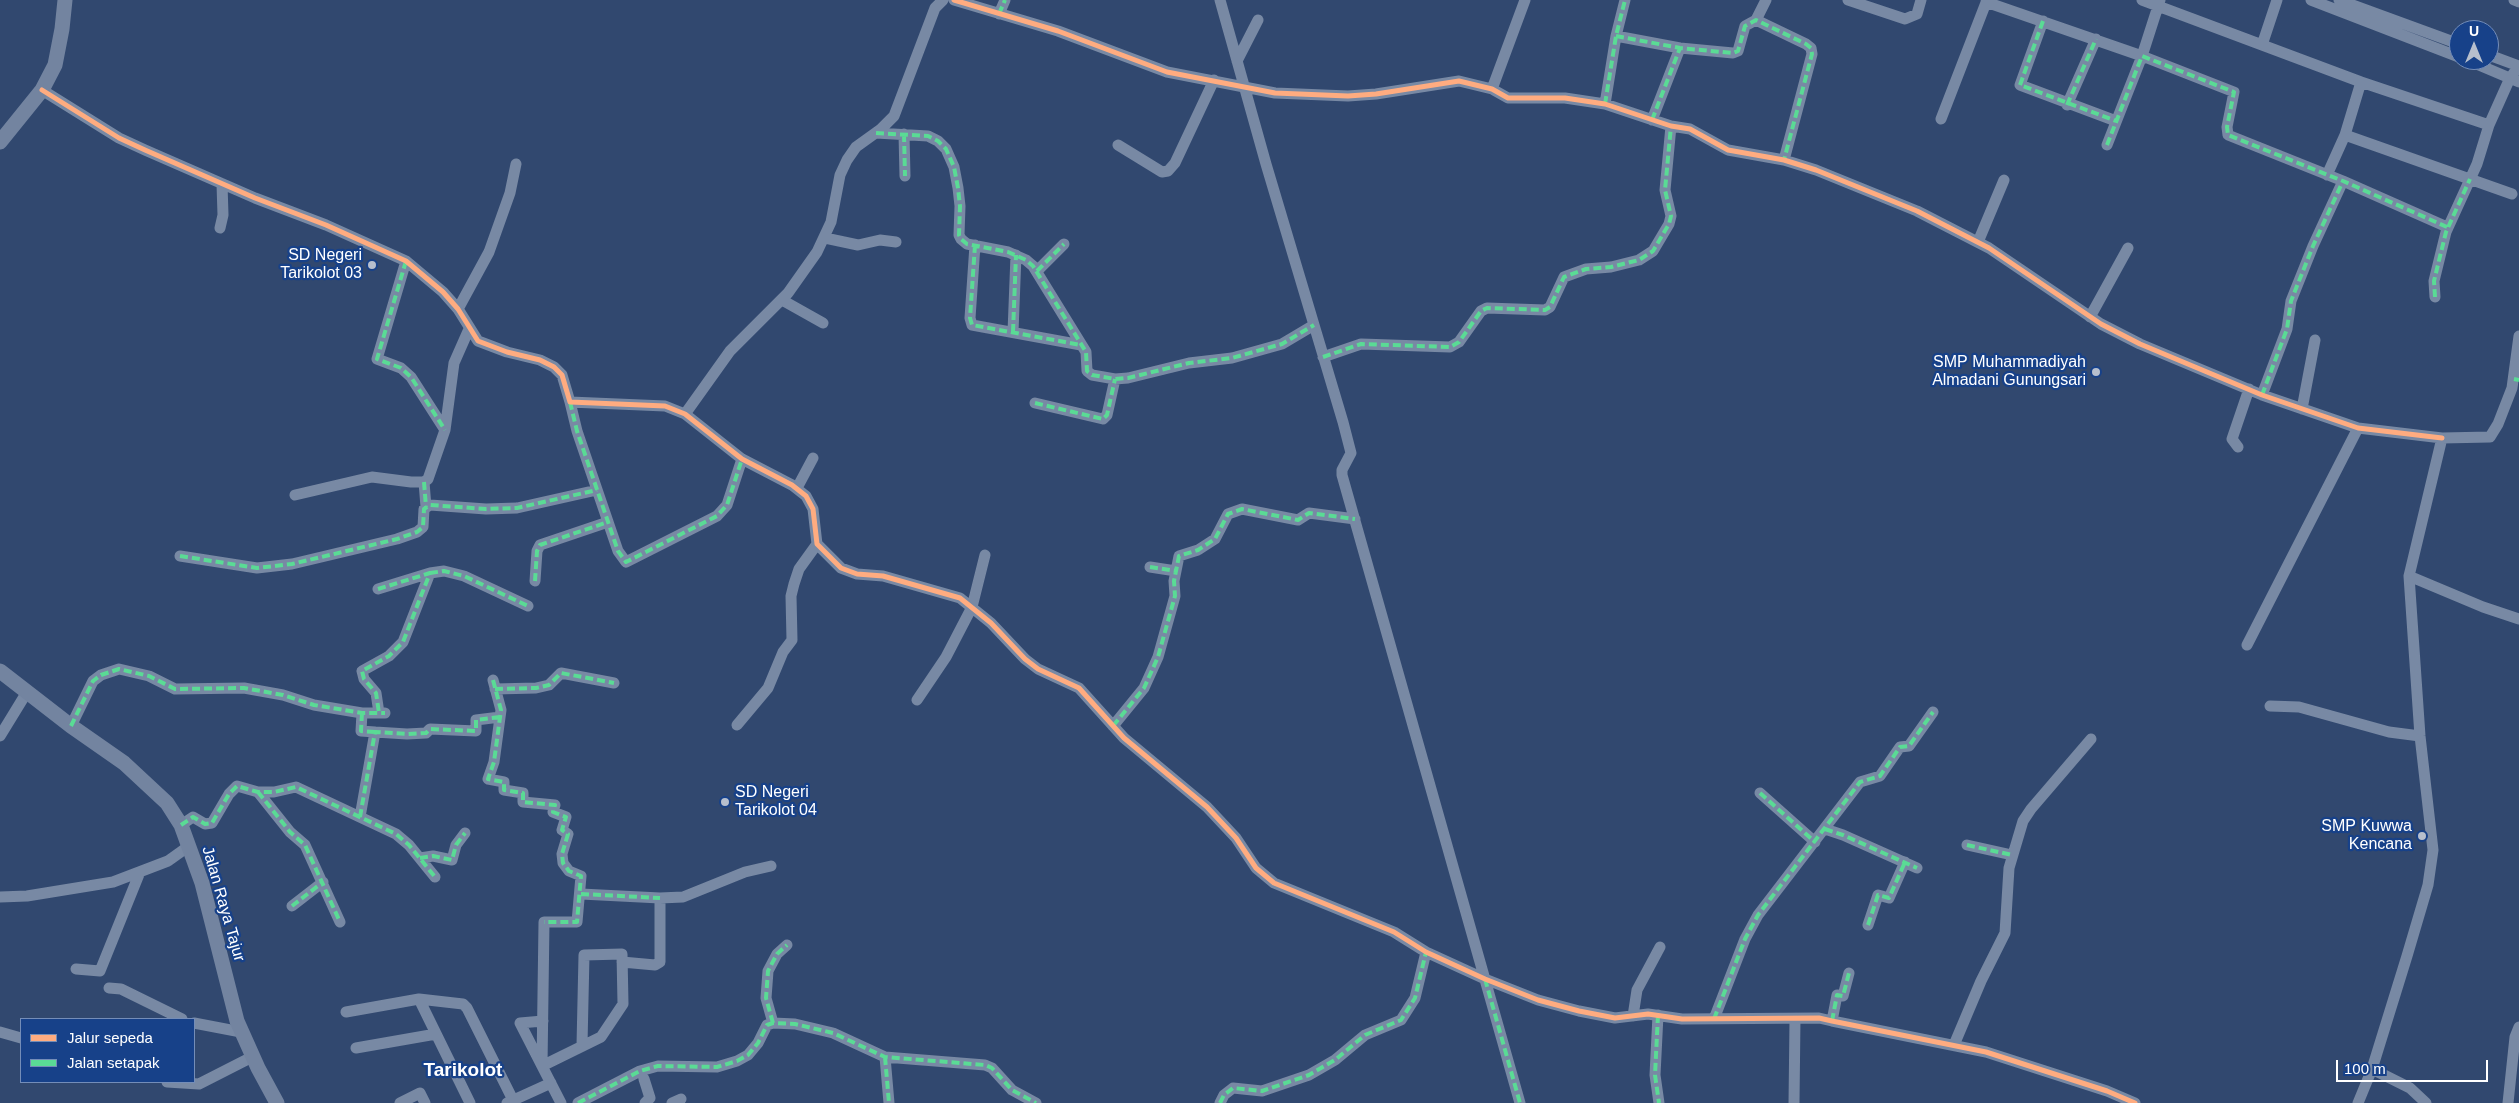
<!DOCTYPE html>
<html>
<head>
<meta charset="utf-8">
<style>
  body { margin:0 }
  #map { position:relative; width:2519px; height:1103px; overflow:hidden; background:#31486f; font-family:Helvetica,sans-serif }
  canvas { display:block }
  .legend { position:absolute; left:20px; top:1018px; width:175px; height:65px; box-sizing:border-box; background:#174189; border:1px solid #748db8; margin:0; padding:6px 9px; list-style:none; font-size:15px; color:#fff }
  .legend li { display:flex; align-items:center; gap:10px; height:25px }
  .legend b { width:25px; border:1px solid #748db8 }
  .north { position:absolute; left:2449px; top:20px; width:50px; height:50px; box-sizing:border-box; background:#174189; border:1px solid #748db8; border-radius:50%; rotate:0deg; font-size:14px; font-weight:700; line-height:20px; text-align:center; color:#fff }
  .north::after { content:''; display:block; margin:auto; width:18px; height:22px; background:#b7bfcd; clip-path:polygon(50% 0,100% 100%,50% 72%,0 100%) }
  .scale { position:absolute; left:2336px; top:1060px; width:152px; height:22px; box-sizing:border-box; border:2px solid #fff; border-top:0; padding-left:6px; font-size:15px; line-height:18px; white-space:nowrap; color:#fff; -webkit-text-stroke:4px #174189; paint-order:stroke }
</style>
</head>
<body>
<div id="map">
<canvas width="2519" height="1103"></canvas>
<ul class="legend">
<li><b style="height:6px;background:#ffac80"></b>Jalur sepeda</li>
<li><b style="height:6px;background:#5adb95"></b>Jalan setapak</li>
</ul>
<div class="north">U</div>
<div class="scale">100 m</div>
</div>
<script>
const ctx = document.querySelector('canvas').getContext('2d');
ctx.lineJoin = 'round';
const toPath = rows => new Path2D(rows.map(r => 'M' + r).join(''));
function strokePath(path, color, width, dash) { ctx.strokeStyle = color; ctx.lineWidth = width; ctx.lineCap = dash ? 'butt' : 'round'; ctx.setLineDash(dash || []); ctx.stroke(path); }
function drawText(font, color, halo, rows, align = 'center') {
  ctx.font = font + ' Helvetica,sans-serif'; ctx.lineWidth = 4.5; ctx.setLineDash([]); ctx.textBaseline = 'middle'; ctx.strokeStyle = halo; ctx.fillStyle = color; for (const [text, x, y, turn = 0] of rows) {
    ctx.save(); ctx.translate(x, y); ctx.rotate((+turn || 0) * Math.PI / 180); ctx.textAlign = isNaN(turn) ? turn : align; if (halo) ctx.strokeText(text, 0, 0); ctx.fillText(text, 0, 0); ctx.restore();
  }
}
strokePath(toPath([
  [954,0,1058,31,1167,72,1275,93,1348,96,1376,94,1459,81,1492,89,1508,98,1565,98,1605,104,1671,126,1690,129,1728,150,1784,160,1816,170,1917,211,1989,248,2101,324,2140,344,2262,395,2358,428,2442,438],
  [1220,0,1266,164,1343,422,1351,453,1342,470,1342,475,1520,1103],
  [1848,0,1905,19,1917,14,1921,0],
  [2142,0,2361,82,2489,125],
  [2311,0,2459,57],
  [2339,0,2459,44],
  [2514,0,2519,2],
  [1986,2,2142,56,2234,92,2227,127,2228,135,2343,181,2447,227],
  [999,14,1005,0],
  [1756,20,1806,44,1811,48,1812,54,1784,160],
  [2043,21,2020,85,2116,121],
  [1616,36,1680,48,1733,53,1738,51,1745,26,1756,20,1766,0],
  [2262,45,2277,0],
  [2489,55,2519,66],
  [2467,60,2519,82],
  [1237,61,1258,20],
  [1492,89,1525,0],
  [42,90,119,138,145,150,255,198,326,225,406,261,443,292,458,309,478,341,507,352,540,360,554,367,562,375,570,402,665,406,685,414,742,459,792,485,806,496,813,509,817,544,841,568,857,574,883,576,960,598,991,623,1025,659,1038,669,1079,688,1124,738,1207,807,1236,838,1256,868,1274,883,1394,932,1426,952,1485,979,1538,1000,1579,1011,1615,1018,1648,1014,1682,1019,1819,1018,1832,1021,1986,1052,2107,1091,2135,1103],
  [1605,104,1616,36,1625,0],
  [2067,105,2096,39],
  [1941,119,1987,0],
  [1652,120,1680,48],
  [876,133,928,136,938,141,946,149,954,167,958,188,960,206,959,235,961,239,967,244,1008,252,1026,260,1033,266,1086,352,1087,371,1092,375,1115,379,1128,378,1189,363,1232,358,1282,344,1314,325],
  [904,134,905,176],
  [2345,135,2512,194],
  [1118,145,1162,172,1168,171,1175,163,1214,80],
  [2107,145,2142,56,2160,0],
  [2327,175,2345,135,2361,82],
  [220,228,223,215,222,184],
  [825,238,858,245,880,240,896,242],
  [1978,242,2004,180],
  [975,245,970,318,972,325,1081,345],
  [406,261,377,359,401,368,411,377,445,430],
  [1037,271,1064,244],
  [2435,297,2434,281,2446,232,2477,164,2489,125,2510,78,2519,66],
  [782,300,823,323],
  [458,309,489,252,510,193,516,164],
  [2090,317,2128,248],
  [1013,332,1016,255],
  [1323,357,1361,344,1450,347,1459,342,1481,311,1487,308,1545,310,1550,307,1564,277,1586,269,1611,267,1639,260,1653,251,1669,224,1671,216,1665,190,1671,126],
  [2262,395,2287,329,2291,301,2313,246,2343,181],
  [570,402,577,431,618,551,626,562,717,516,727,505,742,459],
  [1035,403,1103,419,1107,415,1115,379],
  [2302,409,2315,340],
  [685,414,730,351,788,293,817,252,831,222,840,175,847,160,856,147,881,129,894,116,935,8,943,0],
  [2238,447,2232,439,2249,389],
  [424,482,426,507],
  [797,488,813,458],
  [295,495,372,477,411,482,424,482,428,479,445,430,454,363,469,329],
  [180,556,257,568,292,564,397,539,417,532,423,527,424,509,430,505,486,509,517,508,597,490],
  [1150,567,1176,571],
  [430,573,444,571,464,576,528,606],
  [2409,576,2483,607,2519,619],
  [535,581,537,551,540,545,608,522],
  [378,589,430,573,403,642,389,656,362,671,364,679,376,693,379,713],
  [2247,645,2358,428],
  [493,680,501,710,494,762,488,779,504,782,504,790,523,793,523,802,555,805,553,812,566,817,562,830,568,834,562,854,563,863,569,871,581,876,577,922,544,922,542,1066,561,1103],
  [495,689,536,688,549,685,561,673,614,683],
  [917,700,946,657,972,607,985,555],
  [2270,706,2299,707,2389,732,2420,736],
  [362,713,361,731,375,732],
  [737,725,768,688,783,652,792,640,791,596,794,584,799,569,817,544],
  [71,726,93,681,101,675,119,669,149,676,175,689,244,688,283,695,314,705,362,713,385,713],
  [1113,726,1144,688,1158,657,1175,596,1174,581,1179,556,1198,550,1215,539,1228,514,1242,509,1298,520,1309,513,1355,519],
  [0,736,27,692],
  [258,792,290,832,305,845,340,922],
  [1760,793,1815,842],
  [360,817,375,732,407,734,426,733,430,729,476,731,476,720,500,717],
  [181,825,193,817,205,824,212,823,229,794,237,786,258,792,274,792,296,787,396,834,409,845,435,877],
  [1825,829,1843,835,1917,868],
  [1967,845,2012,855],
  [420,858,433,856,452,860,456,845,465,833],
  [581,894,660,898,683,897,745,872,771,866],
  [0,897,27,896,113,882,168,861,189,846],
  [292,906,323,882],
  [1868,925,1878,895,1889,898,1905,862],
  [622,962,655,965,660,962,660,898],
  [76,969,100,971,140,872],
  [109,988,121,989,182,1019],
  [419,999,470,1103],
  [346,1012,419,999,463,1004,467,1008,513,1100],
  [1658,1015,1655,1075,1659,1103],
  [1633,1016,1637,990,1660,947],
  [1714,1019,1745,939,1758,915,1860,782,1880,776,1900,747,1909,746,1933,712],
  [543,1021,520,1023,542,1066,601,1037,623,1004,622,954,584,955,582,1045],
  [1832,1021,1837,995,1843,996,1849,973],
  [194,1023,241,1032],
  [773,1023,766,998,768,971,777,954,787,945],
  [0,1032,21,1038],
  [1954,1045,1981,981,2005,933,2009,868,2023,821,2031,809,2091,739],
  [356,1048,436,1034],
  [885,1057,889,1103],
  [2372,1069,2410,1088,2426,1103],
  [644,1079,650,1098,645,1103],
  [167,1082,199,1084,252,1057],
  [400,1103,420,1093,425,1103],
  [507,1103,551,1083],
  [578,1103,640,1071,658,1066,717,1067,737,1061,748,1055,758,1043,767,1025,773,1023,795,1024,833,1033,885,1057,985,1065,992,1068,1012,1090,1036,1103],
  [672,1103,681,1099],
  [1220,1103,1224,1095,1233,1088,1262,1091,1309,1075,1335,1060,1365,1035,1401,1020,1415,998,1426,952],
  [1794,1103,1795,1019],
  [2358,1103,2372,1069,2407,956,2428,885,2433,850,2420,736,2409,576,2442,438,2490,437,2498,424,2512,388,2519,336],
  [2508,1103,2515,1037,2519,1027]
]), '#7889a4', 11);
strokePath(toPath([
  [0,142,42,90,55,65,62,29,65,0],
  [0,671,71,726,124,763,167,803,181,825,202,883,237,1021,258,1068,277,1103]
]), '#7384a0', 15);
strokePath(toPath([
  [999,14,1005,0],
  [2043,21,2020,85,2116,121],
  [1616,36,1680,48,1733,53,1738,51,1745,26,1756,20,1806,44,1811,48,1812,54,1784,160],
  [1605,104,1616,36,1625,0],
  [2067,105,2096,39],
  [1652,120,1680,48],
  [876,133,928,136,938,141,946,149,954,167,958,188,960,206,959,235,961,239,967,244,1008,252,1026,260,1033,266,1086,352,1087,371,1092,375,1115,379,1128,378,1189,363,1232,358,1282,344,1314,325],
  [904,134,905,176],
  [2107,145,2142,56,2234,92,2227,127,2228,135,2343,181,2447,227],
  [975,245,970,318,972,325,1081,345],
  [406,261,377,359,401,368,411,377,445,430],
  [1037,271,1064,244],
  [2435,297,2434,281,2446,232,2470,179],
  [1013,332,1016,255],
  [1323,357,1361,344,1450,347,1459,342,1481,311,1487,308,1545,310,1550,307,1564,277,1586,269,1611,267,1639,260,1653,251,1669,224,1671,216,1665,190,1671,126],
  [2514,379,2519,380],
  [2262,395,2287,329,2291,301,2313,246,2343,181],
  [570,402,577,431,618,551,626,562,717,516,727,505,742,459],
  [1035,403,1103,419,1107,415,1115,379],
  [424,482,426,507],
  [180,556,257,568,292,564,397,539,417,532,423,527,424,509,430,505,486,509,517,508,597,490],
  [1150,567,1176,571],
  [430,573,444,571,464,576,528,606],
  [535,581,537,551,540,545,608,522],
  [378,589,430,573,403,642,389,656,362,671,364,679,376,693,379,713],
  [493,680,501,710,494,762,488,779,504,782,504,790,523,793,523,802,555,805,553,812,566,817,562,830,568,834,562,854,563,863,569,871,581,876,577,922,544,922],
  [495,689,536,688,549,685,561,673,614,683],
  [362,713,361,731,375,732],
  [71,726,93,681,101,675,119,669,149,676,175,689,244,688,283,695,314,705,362,713,385,713],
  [1113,726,1144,688,1158,657,1175,596,1174,581,1179,556,1198,550,1215,539,1228,514,1242,509,1298,520,1309,513,1355,519],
  [258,792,290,832,305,845,340,922],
  [1760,793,1815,842],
  [360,817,375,732,407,734,426,733,430,729,476,731,476,720,500,717],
  [181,825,193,817,205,824,212,823,229,794,237,786,258,792,274,792,296,787,396,834,409,845,435,877],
  [1825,829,1843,835,1917,868],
  [1967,845,2012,855],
  [420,858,433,856,452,860,456,845,465,833],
  [581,894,660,898],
  [292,906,323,882],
  [1868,925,1878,895,1889,898,1905,862],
  [1485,979,1520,1103],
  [1658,1015,1655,1075,1659,1103],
  [1714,1019,1745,939,1758,915,1860,782,1880,776,1900,747,1909,746,1933,712],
  [1832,1021,1837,995,1843,996,1849,973],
  [773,1023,766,998,768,971,777,954,787,945],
  [885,1057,889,1103],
  [578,1103,640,1071,658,1066,717,1067,737,1061,748,1055,758,1043,767,1025,773,1023,795,1024,833,1033,885,1057,985,1065,992,1068,1012,1090,1036,1103],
  [1220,1103,1224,1095,1233,1088,1262,1091,1309,1075,1335,1060,1365,1035,1401,1020,1415,998,1426,952]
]), '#5adb95', 4, [8, 4]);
strokePath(toPath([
  [954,0,1058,31,1167,72,1275,93,1348,96,1376,94,1459,81,1492,89,1508,98,1565,98,1605,104,1671,126,1690,129,1728,150,1784,160,1816,170,1917,211,1989,248,2101,324,2140,344,2262,395,2358,428,2442,438],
  [42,90,119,138,145,150,255,198,326,225,406,261,443,292,458,309,478,341,507,352,540,360,554,367,562,375,570,402,665,406,685,414,742,459,792,485,806,496,813,509,817,544,841,568,857,574,883,576,960,598,991,623,1025,659,1038,669,1079,688,1124,738,1207,807,1236,838,1256,868,1274,883,1394,932,1426,952,1485,979,1538,1000,1579,1011,1615,1018,1648,1014,1682,1019,1819,1018,1832,1021,1986,1052,2107,1091,2135,1103]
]), '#ffac80', 5);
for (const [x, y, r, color] of [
  [372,265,5,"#b7bfcd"],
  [2096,372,5,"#b7bfcd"],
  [725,802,5,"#b7bfcd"],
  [2422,836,5,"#b7bfcd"]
]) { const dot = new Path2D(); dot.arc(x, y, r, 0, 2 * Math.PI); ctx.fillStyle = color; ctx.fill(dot); strokePath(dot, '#174189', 2); }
drawText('16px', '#fff', '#174189', [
  ["SD Negeri",362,256],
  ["Tarikolot 03",362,274],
  ["SMP Muhammadiyah",2086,363],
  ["Almadani Gunungsari",2086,381],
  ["SD Negeri",735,793,"left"],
  ["Tarikolot 04",735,811,"left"],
  ["SMP Kuwwa",2412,827],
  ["Kencana",2412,845]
], 'right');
drawText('16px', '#fff', '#174189', [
  ["Jalan Raya Tajur",223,904,74]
]);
drawText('bold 19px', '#fff', '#174189', [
  ["Tarikolot",463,1071]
]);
</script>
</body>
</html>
